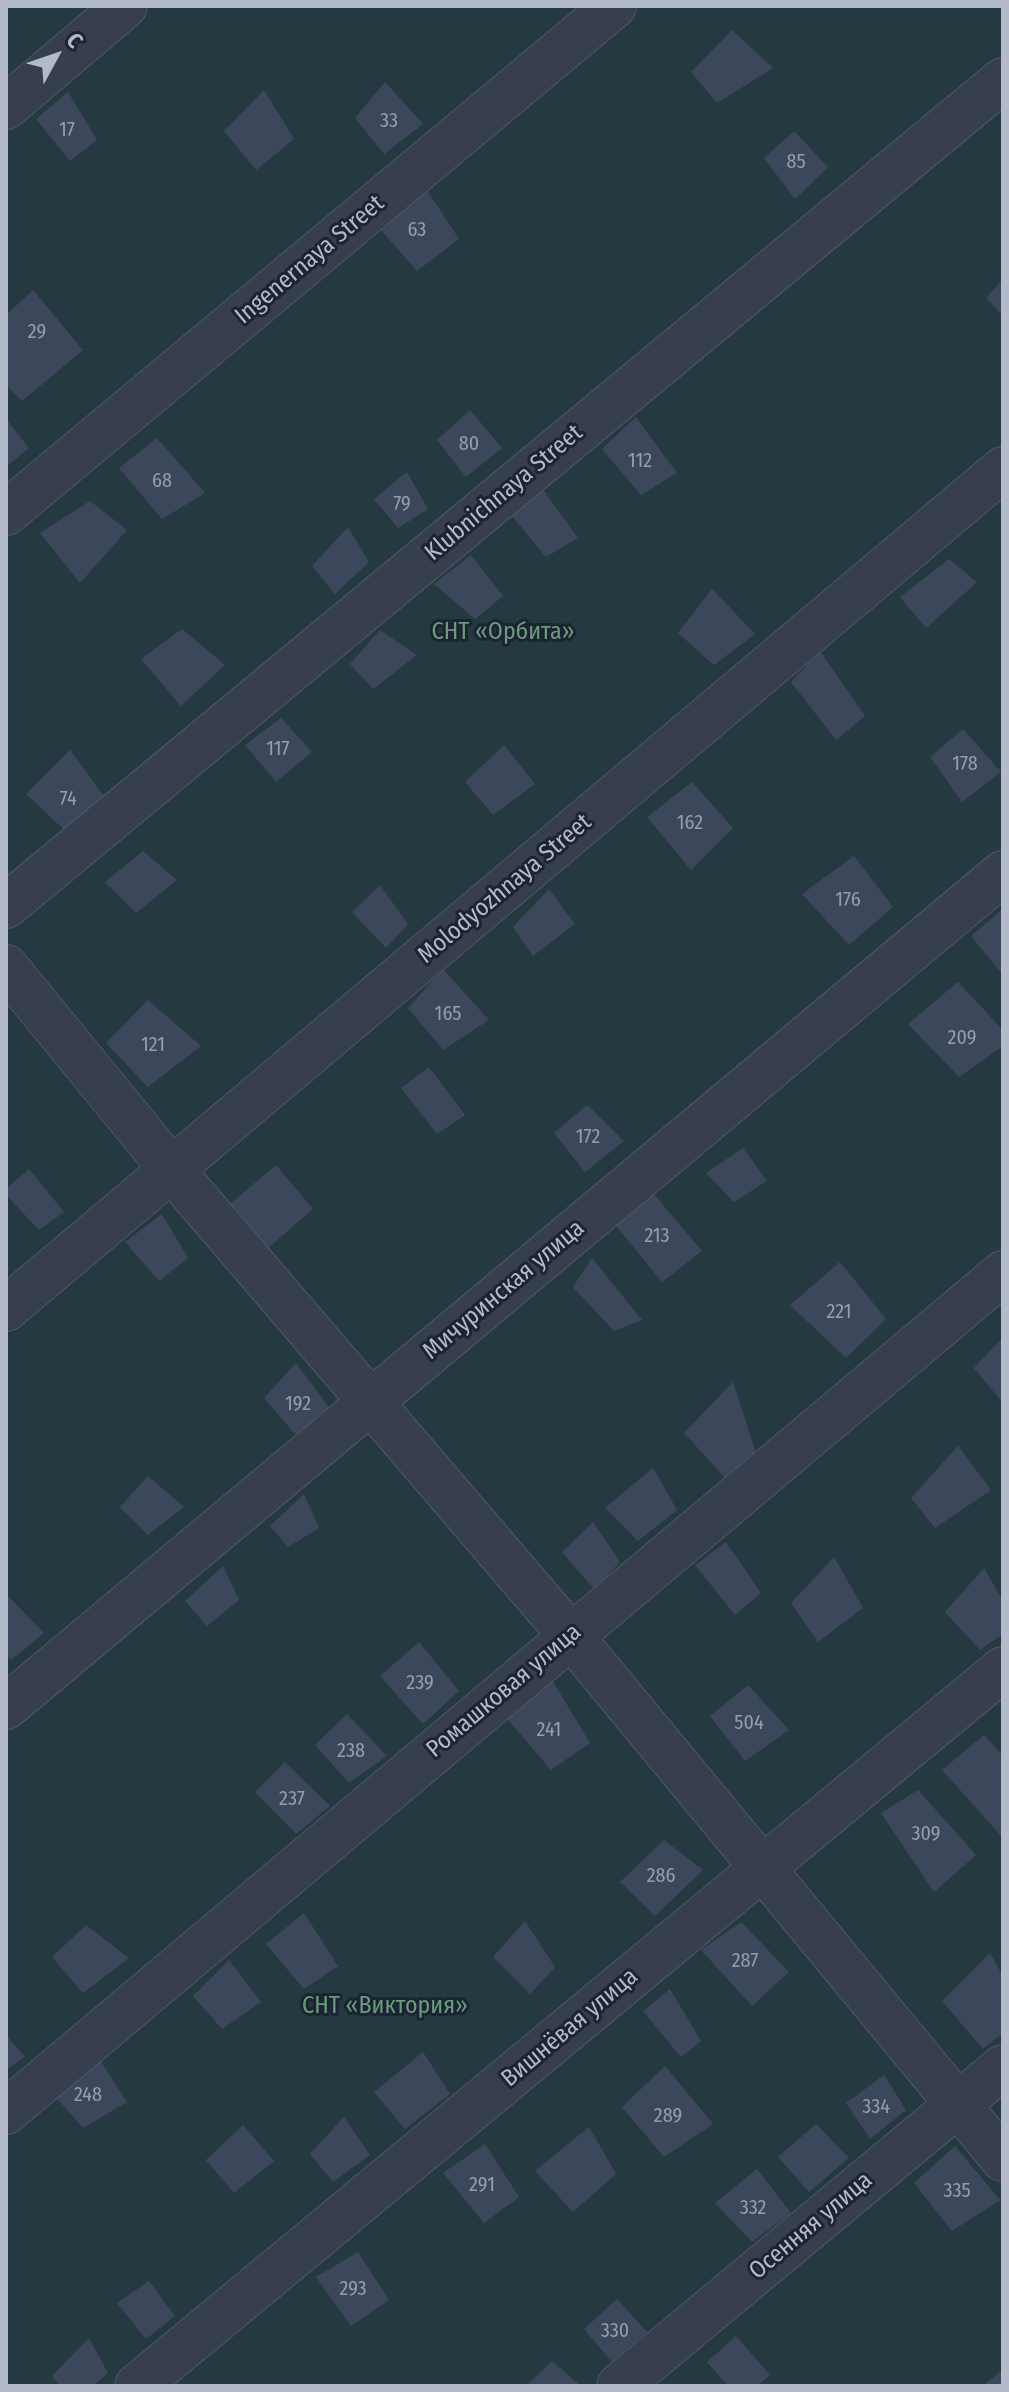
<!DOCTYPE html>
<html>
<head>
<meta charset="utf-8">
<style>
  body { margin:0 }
  #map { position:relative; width:1009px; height:2392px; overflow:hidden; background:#232c3f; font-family:"Fira Sans Condensed",sans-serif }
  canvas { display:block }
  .frame { position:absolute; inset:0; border:8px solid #b3baca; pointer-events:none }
  .north { position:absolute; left:16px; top:16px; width:80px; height:80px; -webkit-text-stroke:6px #1c2434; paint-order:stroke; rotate:50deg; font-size:22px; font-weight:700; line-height:32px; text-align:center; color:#b3baca }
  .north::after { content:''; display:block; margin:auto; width:28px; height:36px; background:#b3baca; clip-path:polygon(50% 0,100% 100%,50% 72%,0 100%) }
</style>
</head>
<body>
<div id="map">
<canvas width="1009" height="2392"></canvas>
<div class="frame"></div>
<div class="north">С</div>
</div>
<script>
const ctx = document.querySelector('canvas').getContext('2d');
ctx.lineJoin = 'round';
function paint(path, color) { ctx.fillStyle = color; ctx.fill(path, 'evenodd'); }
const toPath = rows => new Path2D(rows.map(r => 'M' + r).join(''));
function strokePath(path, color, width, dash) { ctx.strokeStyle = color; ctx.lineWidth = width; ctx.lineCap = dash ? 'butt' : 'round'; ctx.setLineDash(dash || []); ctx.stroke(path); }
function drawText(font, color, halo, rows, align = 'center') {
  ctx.font = font + ' "Fira Sans Condensed",sans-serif'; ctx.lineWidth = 6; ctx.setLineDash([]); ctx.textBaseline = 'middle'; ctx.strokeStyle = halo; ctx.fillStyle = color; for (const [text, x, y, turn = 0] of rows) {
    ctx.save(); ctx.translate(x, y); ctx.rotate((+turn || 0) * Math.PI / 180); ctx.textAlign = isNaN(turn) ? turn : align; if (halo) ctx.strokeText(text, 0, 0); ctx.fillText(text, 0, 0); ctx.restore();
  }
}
paint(toPath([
  [6,6,1003,6,1003,2386,6,2386]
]), '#253a40');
paint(toPath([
  [732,30,773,68,717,103,691,72],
  [385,82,423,124,384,154,355,118],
  [264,90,294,139,256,170,224,131],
  [68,92,97,140,70,161,36,119],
  [794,131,828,167,795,199,764,158],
  [419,178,459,239,417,271,373,221],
  [1003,279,1003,316,986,298],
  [33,290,83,350,22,401,6,385,6,315],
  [470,410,502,448,466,477,437,440],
  [636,417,677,473,641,495,602,449],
  [6,419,29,448,6,467],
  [157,438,205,493,162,519,119,468],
  [407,472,428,509,398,528,374,499],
  [542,488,578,538,546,557,512,516],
  [90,501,127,530,80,583,40,533],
  [348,527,369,562,335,594,312,566],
  [471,555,503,596,475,619,434,584],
  [949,559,977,582,926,628,900,597],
  [712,589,755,634,714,665,678,633],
  [182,629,225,665,181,706,141,659],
  [380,630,417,655,373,689,350,664],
  [820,651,865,716,836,740,791,682],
  [281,718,312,752,276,782,245,745],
  [963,729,1001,772,962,802,930,757],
  [504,745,535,784,493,815,465,782],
  [70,750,109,803,74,839,26,794],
  [692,782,733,828,691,870,647,817],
  [143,851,177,880,136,913,105,882],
  [854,856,893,907,849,945,802,894],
  [380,885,408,924,386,948,352,912],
  [549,889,575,924,533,956,513,927],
  [1003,909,1003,975,971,936],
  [443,969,489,1020,443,1050,408,1008],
  [958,982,1003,1030,1003,1046,959,1077,908,1024],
  [148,1000,201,1046,148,1087,106,1043],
  [429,1067,465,1115,437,1134,401,1088],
  [587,1105,624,1141,585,1172,554,1133],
  [743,1148,767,1181,734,1202,706,1173],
  [276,1165,313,1209,267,1249,229,1205],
  [29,1169,64,1212,39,1230,6,1195,6,1189],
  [652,1192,702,1251,662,1282,613,1222],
  [162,1214,188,1258,159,1281,125,1242],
  [592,1258,642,1320,614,1331,573,1287],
  [840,1262,886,1319,846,1358,790,1305],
  [1003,1337,1003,1403,974,1368],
  [296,1363,331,1410,301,1441,264,1398],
  [733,1382,756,1453,726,1479,684,1433],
  [958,1446,991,1490,935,1528,911,1498],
  [653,1468,677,1510,638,1541,605,1508],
  [148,1476,184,1507,148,1535,120,1507],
  [304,1494,319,1528,288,1547,270,1526],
  [593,1522,620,1562,594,1589,562,1552],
  [726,1542,761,1593,735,1615,695,1565],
  [834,1557,863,1608,818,1642,791,1603],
  [223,1566,239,1600,207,1626,185,1601],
  [984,1568,1003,1601,1003,1634,980,1650,945,1612],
  [6,1594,44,1633,11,1660,6,1654],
  [419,1642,459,1691,423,1724,380,1676],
  [551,1678,590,1743,551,1770,505,1716],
  [748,1685,789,1730,745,1761,710,1716],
  [347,1714,387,1756,349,1783,315,1745],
  [984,1735,1003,1756,1003,1838,942,1770],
  [285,1762,330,1806,296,1834,255,1792],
  [918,1790,976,1855,934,1892,881,1813],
  [664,1840,703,1870,655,1916,620,1882],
  [304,1913,338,1966,304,1989,266,1944],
  [525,1921,555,1967,530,1994,493,1957],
  [741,1922,789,1972,752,2006,701,1950],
  [86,1925,129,1958,83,1993,52,1957],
  [990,1953,1003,1976,1003,2033,983,2049,942,2001],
  [229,1960,261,2002,222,2029,193,1996],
  [670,1989,701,2041,681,2057,643,2011],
  [6,2035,25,2057,6,2070],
  [94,2051,127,2102,83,2128,48,2088],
  [423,2052,450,2094,405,2129,374,2092],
  [665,2066,713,2124,664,2157,622,2107],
  [884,2075,906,2110,870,2139,846,2103],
  [344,2117,370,2155,333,2182,310,2154],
  [816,2124,849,2158,809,2192,778,2157],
  [243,2125,274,2161,234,2193,206,2160],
  [589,2127,616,2174,573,2212,535,2171],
  [485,2144,519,2197,484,2223,443,2173],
  [955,2146,1000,2200,952,2231,914,2183],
  [757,2169,791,2213,752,2242,715,2203],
  [358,2252,389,2300,351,2326,316,2277],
  [149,2281,175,2316,146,2339,117,2303],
  [617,2299,647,2332,612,2362,584,2329],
  [736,2336,770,2375,757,2386,728,2386,707,2362],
  [89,2338,108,2373,93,2386,60,2386,52,2376],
  [552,2361,581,2386,526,2386],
  [1003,2369,1003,2386,983,2386]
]), '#3d475c');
const minor = toPath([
  [6,107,125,6],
  [6,513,614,6],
  [6,906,1003,80],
  [6,967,172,1170,570,1635,1003,2159],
  [6,1309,1003,469],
  [6,1707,1003,873],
  [6,2112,1003,1273],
  [137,2386,1003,1669],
  [619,2386,1003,2067]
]);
strokePath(minor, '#4f5767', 46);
strokePath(minor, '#373f4f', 44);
drawText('20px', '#969dae', null, [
  ["33",389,121],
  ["17",67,130],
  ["85",796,162],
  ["63",417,230],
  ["29",37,332],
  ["80",469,444],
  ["112",640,461],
  ["68",162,481],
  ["79",402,504],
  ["117",278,749],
  ["178",965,764],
  ["74",68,799],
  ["162",690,823],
  ["176",848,900],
  ["165",448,1014],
  ["209",962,1038],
  ["121",153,1045],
  ["172",588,1137],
  ["213",657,1236],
  ["221",839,1312],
  ["192",298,1404],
  ["239",420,1683],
  ["504",749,1723],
  ["241",549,1730],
  ["238",351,1751],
  ["237",292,1799],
  ["309",926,1834],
  ["286",661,1876],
  ["287",745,1961],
  ["248",88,2095],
  ["334",876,2107],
  ["289",668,2116],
  ["291",482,2185],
  ["335",957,2191],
  ["332",753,2208],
  ["293",353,2289],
  ["330",615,2331]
]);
drawText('24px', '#b3baca', '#1c2434', [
  ["Ingenernaya Street",310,260,-40],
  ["Klubnichnaya Street",504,493,-40],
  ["Molodyozhnaya Street",505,889,-40],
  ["Мичуринская улица",504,1290,-40],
  ["Ромашковая улица",504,1691,-40],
  ["Вишнёвая улица",570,2028,-40],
  ["Осенняя улица",811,2226,-40]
]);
drawText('24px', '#699c79', '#1c2434', [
  ["СНТ «Орбита»",503,632],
  ["СНТ «Виктория»",385,2006]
]);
</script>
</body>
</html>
